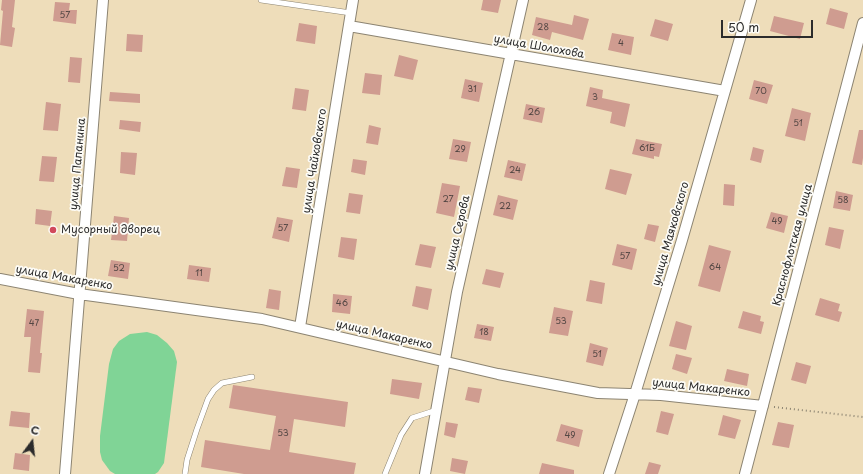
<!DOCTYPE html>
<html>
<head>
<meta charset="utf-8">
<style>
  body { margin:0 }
  #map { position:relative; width:863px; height:474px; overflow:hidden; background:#eeddba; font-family:"Playpen Sans",sans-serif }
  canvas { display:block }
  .north { position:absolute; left:12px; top:422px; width:40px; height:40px; -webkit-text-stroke:3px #fdfcf7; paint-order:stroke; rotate:15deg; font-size:11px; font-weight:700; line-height:16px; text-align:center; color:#2b2b2b }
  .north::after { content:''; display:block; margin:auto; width:14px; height:18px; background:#2b2b2b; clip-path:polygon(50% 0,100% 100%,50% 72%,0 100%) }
  .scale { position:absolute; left:721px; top:20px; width:92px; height:18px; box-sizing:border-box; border:2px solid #2b2b2b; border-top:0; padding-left:5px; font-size:12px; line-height:14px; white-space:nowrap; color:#2b2b2b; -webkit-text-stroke:3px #fdfcf7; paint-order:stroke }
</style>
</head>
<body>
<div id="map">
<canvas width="863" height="474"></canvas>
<div class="north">С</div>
<div class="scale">50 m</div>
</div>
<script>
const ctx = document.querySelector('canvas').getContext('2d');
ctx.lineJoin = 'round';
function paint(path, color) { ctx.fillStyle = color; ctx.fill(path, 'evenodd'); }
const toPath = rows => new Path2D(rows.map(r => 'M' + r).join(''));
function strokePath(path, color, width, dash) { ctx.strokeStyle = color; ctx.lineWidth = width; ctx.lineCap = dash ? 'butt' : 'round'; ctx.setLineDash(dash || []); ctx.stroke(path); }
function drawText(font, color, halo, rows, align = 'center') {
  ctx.font = font + ' "Playpen Sans",sans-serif'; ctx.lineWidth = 3.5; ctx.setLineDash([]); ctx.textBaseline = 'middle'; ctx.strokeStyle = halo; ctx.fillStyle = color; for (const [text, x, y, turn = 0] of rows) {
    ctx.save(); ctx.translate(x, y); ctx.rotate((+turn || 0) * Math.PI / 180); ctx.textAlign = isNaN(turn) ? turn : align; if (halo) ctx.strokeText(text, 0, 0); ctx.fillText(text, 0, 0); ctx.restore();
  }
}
paint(toPath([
  [147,332,157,335,167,343,174,351,177,362,164,463,158,472,155,474,115,474,110,471,102,460,100,452,100,436,109,364,113,349,119,341,130,334]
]), '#80d496');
paint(toPath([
  [2,0,15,0,12,27,15,28,12,47,0,45,3,11,1,10],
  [483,0,501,0,498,13,481,10],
  [55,2,70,3,69,10,77,10,76,24,53,21],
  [830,8,848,13,844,29,826,24],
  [574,15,589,19,583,40,552,32,550,40,532,35,536,17,572,25],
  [774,16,804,23,800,39,770,31],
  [655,19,673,24,668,41,650,36],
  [299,23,317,26,315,44,296,41],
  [612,33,634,37,631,55,608,50],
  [127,34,143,35,142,52,126,51],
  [399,55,418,60,413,80,394,76],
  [70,57,82,58,80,83,68,82],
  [365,73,382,75,380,95,362,93],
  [465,79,483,83,479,102,461,98],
  [754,80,773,85,767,104,749,99],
  [590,87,603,90,602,98,630,104,625,127,610,123,612,112,586,106],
  [295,88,309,90,306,111,292,109],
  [110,92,140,94,140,103,109,101],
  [46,102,61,104,58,131,43,130],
  [526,104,545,108,542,123,523,119],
  [792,108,811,113,805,141,785,136],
  [120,120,141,122,140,132,119,129],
  [369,125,381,128,378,145,366,143],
  [859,130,863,130,863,158,862,165,852,163],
  [453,139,471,142,467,162,449,159],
  [636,139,662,144,659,157,654,156,654,159,632,154],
  [753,147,764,150,761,163,750,160],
  [121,152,137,153,135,175,120,173],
  [42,156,57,157,54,182,39,181],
  [353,159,367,161,365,175,351,172],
  [508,160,526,164,522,181,504,177],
  [286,167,300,169,297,188,282,186],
  [610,169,632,174,626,195,605,189],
  [442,183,460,186,454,217,436,213],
  [724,184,735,185,734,206,723,205],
  [836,191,853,195,850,211,833,208],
  [349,193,363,195,360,214,346,212],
  [498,195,518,200,513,220,493,215],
  [36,209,52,211,50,226,35,224],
  [771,212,788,216,784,233,766,228],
  [114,216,129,218,127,241,111,240],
  [277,217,293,220,289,242,272,238],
  [648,224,659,226,655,242,644,239],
  [829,227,844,230,840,249,825,245],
  [341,237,357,239,354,260,338,257],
  [420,244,436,247,431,268,415,265],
  [617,244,637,249,632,270,612,265],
  [709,245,731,251,720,292,698,286],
  [111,260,130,263,128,279,108,276],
  [189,265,211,268,209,282,187,279],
  [486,269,504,273,500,288,482,284],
  [590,280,605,283,602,304,586,301],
  [416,286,432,289,428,310,412,306],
  [269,289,281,291,279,310,266,308],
  [333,294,352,296,350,314,332,312],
  [820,298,840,304,838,311,842,312,839,322,815,315],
  [554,307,573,311,568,336,549,333],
  [27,309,44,311,40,353,42,353,40,373,28,372,31,337,24,337],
  [743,311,761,316,760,321,764,322,761,334,738,328],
  [676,321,692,326,686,350,669,346],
  [477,324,494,327,491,341,474,338],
  [590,343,608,348,603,366,586,362],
  [676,354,692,358,687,374,672,369],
  [796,362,811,366,806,384,791,380],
  [727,369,749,374,747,386,724,381],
  [392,379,422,383,419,399,390,394],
  [233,385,348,402,345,427,294,419,289,452,356,463,354,474,244,474,201,467,205,440,270,450,276,416,229,408],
  [468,387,482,389,479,403,465,400],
  [11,411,30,413,29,428,9,426],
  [661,411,674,414,668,435,656,432],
  [723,415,741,420,735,439,718,435],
  [446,422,458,424,455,438,444,435],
  [778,422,794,425,789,448,772,445],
  [561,424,583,430,579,447,556,441],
  [15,453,30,455,29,471,13,469],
  [452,458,468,461,465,474,450,471],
  [649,462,661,465,658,474,645,474],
  [542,463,574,470,574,474,539,474]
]), '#cf9c90');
const lane = toPath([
  [261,0,351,13],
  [185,474,187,460,197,429,208,399,214,390,222,383,252,377],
  [385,474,401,435,412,418,437,410]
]);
const street = toPath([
  [349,26,725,91],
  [0,279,79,294,262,319,498,374,598,393,661,395,763,406],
  [300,327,353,0],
  [65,474,103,0],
  [425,474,457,292,523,0],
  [609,474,635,394,682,240,751,0],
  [745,474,863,23]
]);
strokePath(lane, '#8c8472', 6);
strokePath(street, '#8c8472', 12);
strokePath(toPath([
  [774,407,863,417]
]), '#8c8472', 2, [1, 3]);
strokePath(lane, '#fff', 5);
strokePath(street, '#fff', 10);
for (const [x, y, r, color] of [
  [53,230,4,"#d1495b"]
]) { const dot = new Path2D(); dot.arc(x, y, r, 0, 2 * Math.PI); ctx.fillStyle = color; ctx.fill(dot); strokePath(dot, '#fdfcf7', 1.5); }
drawText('9px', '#544744', null, [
  ["57",65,16],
  ["28",543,28],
  ["4",621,44],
  ["31",472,90],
  ["70",761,92],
  ["3",595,98],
  ["26",534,113],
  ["51",798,124],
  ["61Б",647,149],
  ["29",460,150],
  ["24",515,171],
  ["27",448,200],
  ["58",843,201],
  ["22",505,207],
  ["49",777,222],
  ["57",283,229],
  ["57",625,257],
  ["64",715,268],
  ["52",119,269],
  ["11",199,274],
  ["46",342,304],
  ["53",561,322],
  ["47",34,324],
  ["18",484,333],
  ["51",597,355],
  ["53",283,434],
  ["49",570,436]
]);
drawText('11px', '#2b2b2b', '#fdfcf7', [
  ["улица Шолохова",539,47,10],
  ["улица Чайковского",315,161,-81],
  ["улица Папанина",78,164,-85],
  ["улица Серова",458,233,-77],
  ["улица Маяковского",671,234,-74],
  ["Краснофлотская улица",793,245,-75],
  ["улица Макаренко",64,278,10],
  ["улица Макаренко",384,335,13],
  ["улица Макаренко",701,388,6]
]);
drawText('11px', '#2b2b2b', '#fdfcf7', [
  ["Мусорный дворец",61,230]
], 'left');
</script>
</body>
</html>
